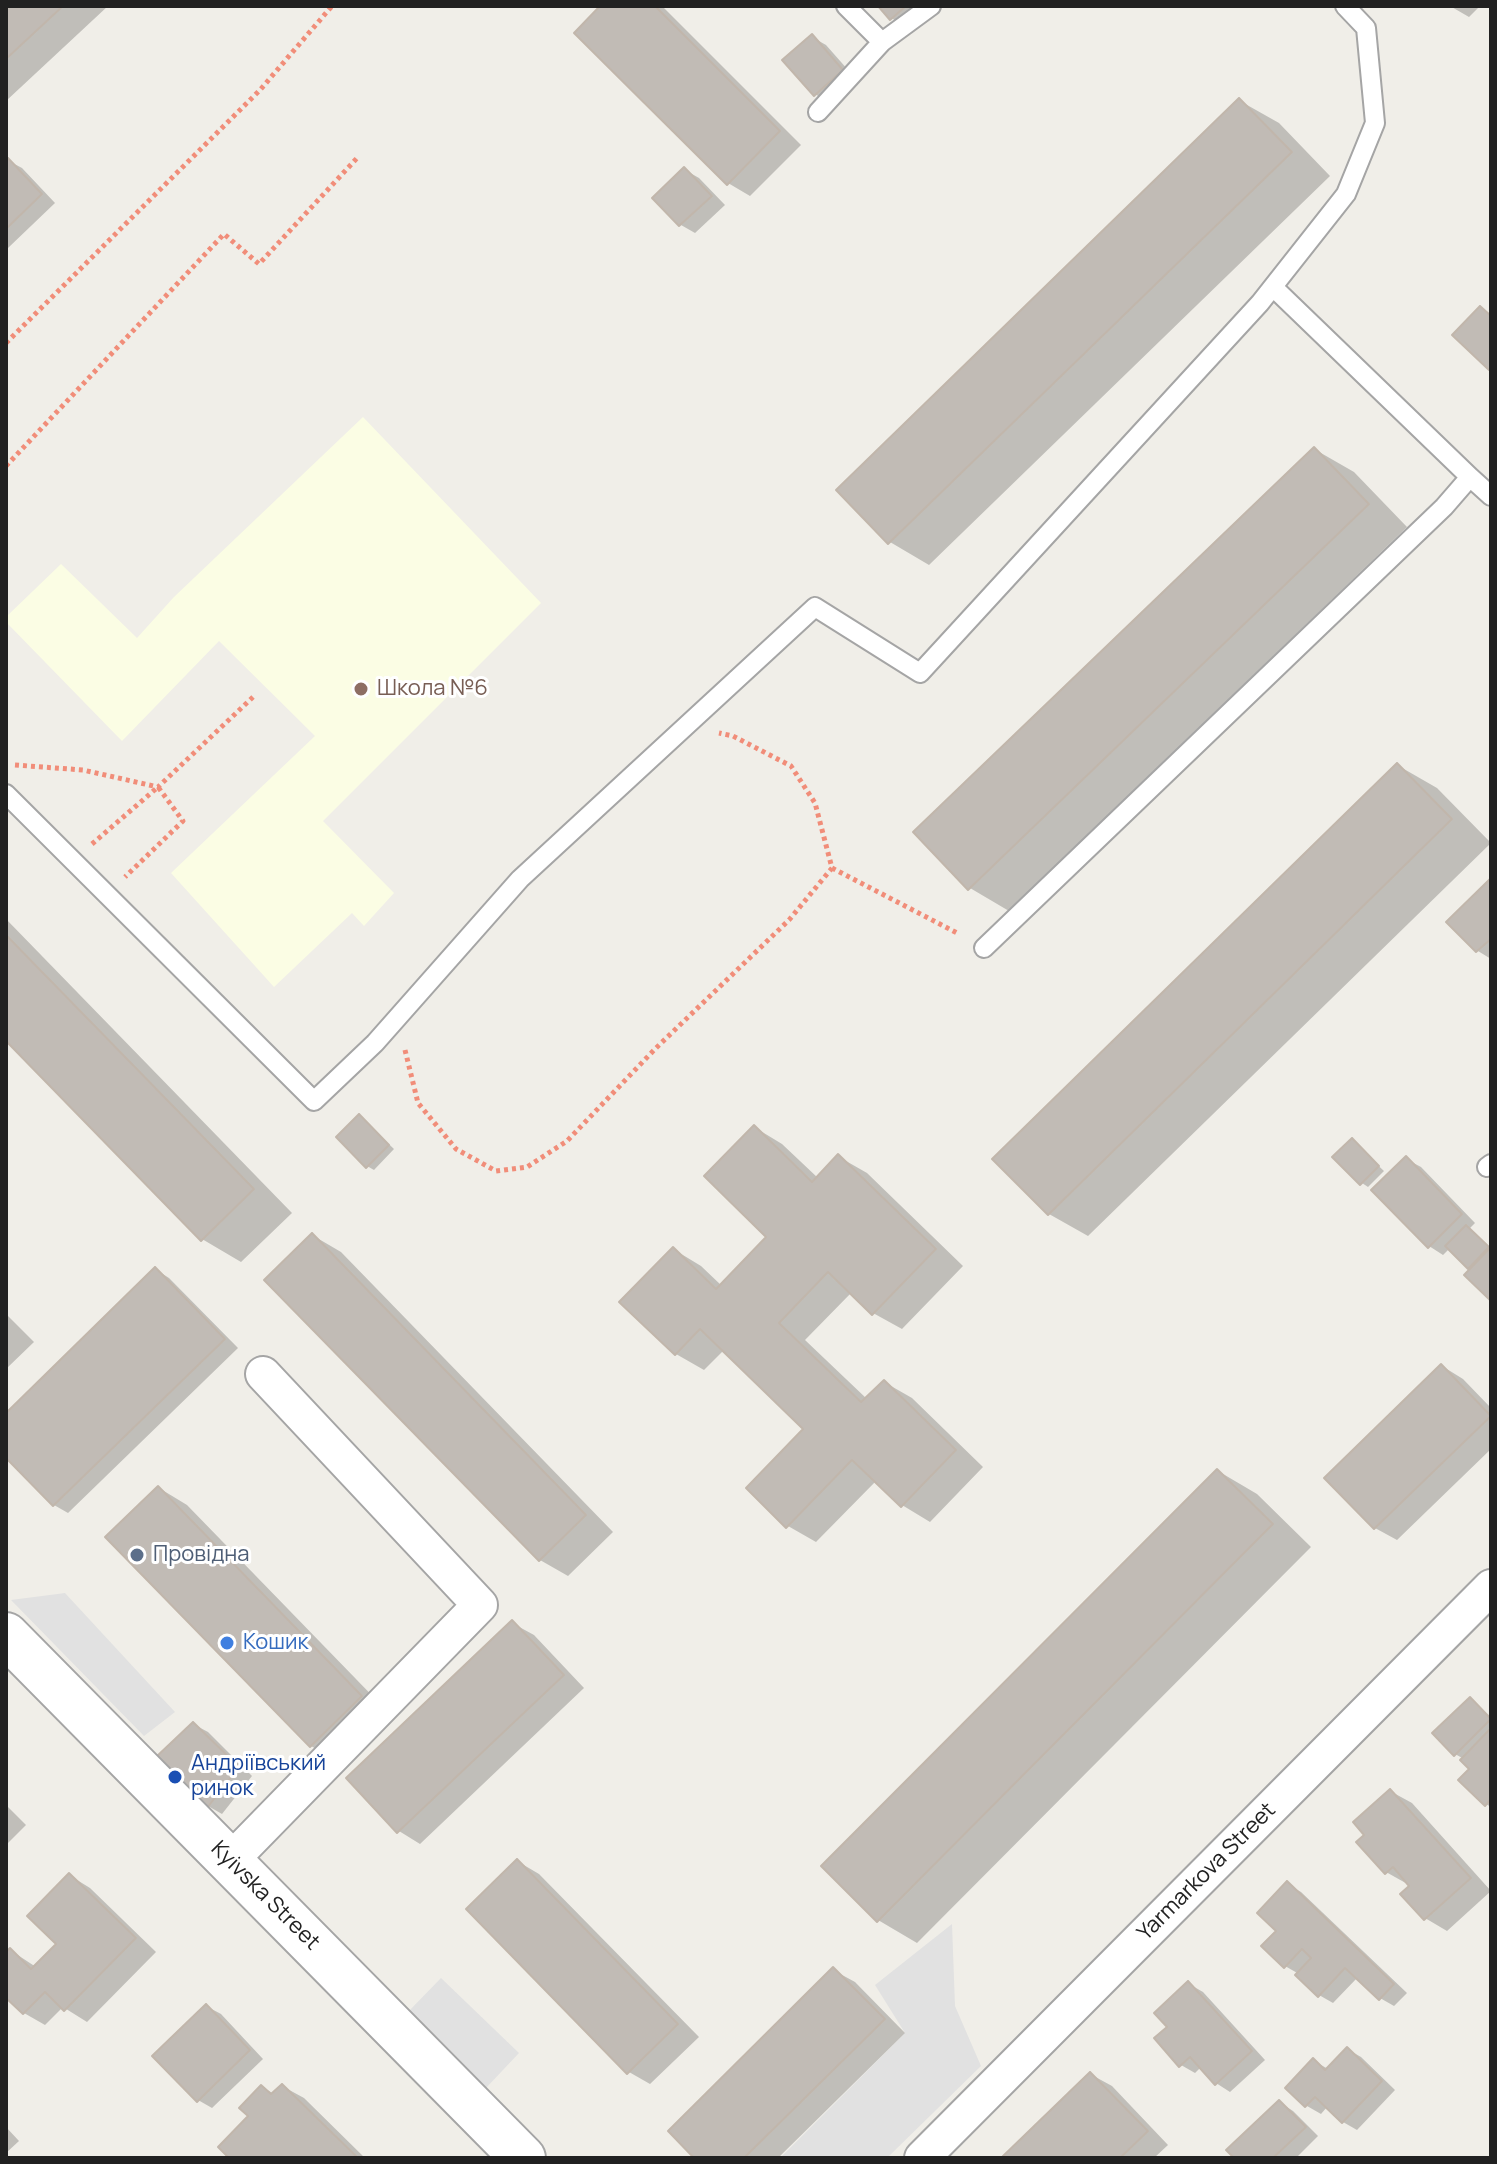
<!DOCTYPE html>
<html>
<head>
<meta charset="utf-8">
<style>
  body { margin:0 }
  #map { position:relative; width:1497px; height:2164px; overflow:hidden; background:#f0eee8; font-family:Manrope,sans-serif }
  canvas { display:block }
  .frame { position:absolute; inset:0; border:8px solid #212121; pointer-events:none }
</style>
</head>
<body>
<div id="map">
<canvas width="1497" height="2164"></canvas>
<div class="frame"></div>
</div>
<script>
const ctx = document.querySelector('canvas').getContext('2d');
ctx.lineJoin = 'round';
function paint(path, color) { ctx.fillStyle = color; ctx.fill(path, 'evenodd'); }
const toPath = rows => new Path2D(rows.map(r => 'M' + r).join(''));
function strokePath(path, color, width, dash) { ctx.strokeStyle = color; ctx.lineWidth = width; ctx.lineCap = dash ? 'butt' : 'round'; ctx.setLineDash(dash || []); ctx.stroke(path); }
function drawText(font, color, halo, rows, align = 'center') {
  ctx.font = font + ' Manrope,sans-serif'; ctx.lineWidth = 6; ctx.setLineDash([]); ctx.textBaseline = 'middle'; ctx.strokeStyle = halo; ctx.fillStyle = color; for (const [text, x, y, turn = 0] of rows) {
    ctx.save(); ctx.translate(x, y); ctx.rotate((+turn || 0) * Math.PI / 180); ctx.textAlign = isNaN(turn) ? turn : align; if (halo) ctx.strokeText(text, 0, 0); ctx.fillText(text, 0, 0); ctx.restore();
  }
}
paint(toPath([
  [363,417,541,603,323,821,394,893,364,926,352,913,274,987,171,873,315,736,219,641,122,741,6,622,6,617,61,564,137,638,174,597]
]), '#fbfde4');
paint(toPath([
  [65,1593,175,1712,144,1736,11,1600],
  [952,1924,955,2006,981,2066,887,2158,780,2158,905,2033,875,1985],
  [441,1978,519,2053,486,2088,407,2013]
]), '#e1e1e1');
paint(toPath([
  [6,6,108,6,6,101],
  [603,6,662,6,801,145,750,196,728,183],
  [881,6,929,6,906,26,891,18],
  [1450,6,1480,6,1469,17],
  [812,37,826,45,856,79,829,103,815,94],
  [1240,101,1279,123,1330,176,929,565,890,542],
  [7,160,22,168,55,203,8,248],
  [685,170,699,178,725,205,695,233,681,225,655,198],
  [1314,449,1354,472,1407,527,1009,911,970,888],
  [1397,765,1437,788,1491,843,1088,1236,1049,1214],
  [1491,880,1491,959,1478,951,1449,922],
  [6,919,292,1213,241,1262,202,1239,6,1038],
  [365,1121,394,1149,374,1170,367,1166],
  [754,1127,782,1144,818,1178,839,1157,867,1173,963,1266,902,1329,873,1313,852,1292,805,1340,867,1399,884,1382,912,1398,983,1467,930,1522,902,1505,876,1481,816,1542,788,1526,805,1429,724,1350,704,1370,676,1354,673,1249,701,1266,722,1286,769,1237],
  [1352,1141,1384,1171,1368,1187,1362,1183],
  [1406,1159,1421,1167,1475,1223,1469,1229,1491,1249,1491,1299,1472,1269,1450,1248,1443,1255,1429,1246],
  [312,1235,341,1252,613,1532,568,1576,540,1560],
  [155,1269,169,1278,238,1348,68,1513,54,1505,6,1455,6,1415],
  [6,1314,34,1342,6,1369],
  [1442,1366,1463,1379,1491,1408,1491,1449,1397,1540,1375,1528],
  [1218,1471,1257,1494,1311,1547,917,1943,878,1920],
  [159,1488,187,1505,389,1713,339,1762,311,1746],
  [512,1623,534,1635,584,1688,420,1844,399,1831],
  [1470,1699,1491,1717,1491,1807,1486,1804,1472,1769,1464,1759,1455,1754],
  [193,1724,208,1732,252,1776,222,1814,208,1806],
  [1390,1791,1412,1803,1491,1891,1447,1931,1425,1918,1411,1886,1386,1872,1367,1835],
  [6,1805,26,1825,6,1845],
  [517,1861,539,1874,699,2037,650,2084,629,2072],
  [69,1875,90,1888,156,1952,87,2022,63,2007,45,2025,24,2013,6,1995,6,1955,10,1950,36,1967,59,1944],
  [1287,1884,1301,1892,1407,1993,1394,2006,1380,1998,1358,1977,1333,2003,1319,1995,1299,1974,1285,1966,1279,1931],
  [833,1970,855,1982,905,2033,778,2158,697,2158],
  [1189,1984,1203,1992,1265,2060,1230,2092,1216,2083,1201,2067,1195,2073,1181,2065,1169,2027],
  [206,2006,221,2014,263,2059,212,2108,198,2100],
  [1347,2049,1361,2057,1395,2090,1357,2130,1343,2122,1327,2107,1321,2114,1307,2106,1288,2088,1314,2061,1328,2069],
  [1090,2074,1112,2086,1168,2145,1154,2158,1004,2158],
  [282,2086,304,2098,365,2158,232,2158,262,2087,274,2094],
  [1279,2102,1293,2111,1318,2136,1296,2158,1236,2158],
  [6,2127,19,2141,6,2153]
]), '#0003');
const building = toPath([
  [6,6,63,6,6,59,6,6],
  [600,6,655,6,780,131,727,185,574,33,600,6],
  [878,6,906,6,890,20,878,6],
  [812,34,843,70,814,96,782,60,812,34],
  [1239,98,1292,152,888,544,836,490,1239,98],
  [7,157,42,194,6,229,6,159,7,157],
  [684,167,712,196,679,226,652,198,684,167],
  [1480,306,1491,316,1491,367,1489,370,1452,335,1480,306],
  [1314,447,1369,504,968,890,913,832,1314,447],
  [1397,763,1452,819,1048,1215,992,1159,1397,763],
  [1491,878,1491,939,1476,952,1446,922,1491,878],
  [6,935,254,1189,201,1241,6,1041,6,935],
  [359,1114,389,1145,366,1168,336,1137,359,1114],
  [754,1125,812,1182,838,1154,936,1249,872,1315,828,1272,779,1323,861,1402,884,1380,956,1450,901,1507,852,1460,786,1528,746,1488,803,1429,700,1329,675,1355,619,1302,673,1247,716,1289,766,1237,704,1176,754,1125],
  [1352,1138,1379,1166,1360,1185,1332,1157,1352,1138],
  [1406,1156,1462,1214,1428,1248,1371,1190,1406,1156],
  [1466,1225,1489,1247,1468,1269,1445,1246,1466,1225],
  [312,1233,586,1515,539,1561,264,1280,312,1233],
  [1491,1247,1491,1301,1464,1275,1491,1247],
  [155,1267,225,1339,53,1506,6,1458,6,1413,155,1267],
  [1441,1364,1491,1416,1374,1529,1324,1478,1441,1364],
  [1217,1469,1273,1524,877,1922,821,1866,1217,1469],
  [158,1486,362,1696,310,1747,105,1537,158,1486],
  [512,1620,564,1675,397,1833,346,1778,512,1620],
  [1470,1697,1491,1719,1454,1756,1432,1733,1470,1697],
  [193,1722,239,1767,207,1808,155,1758,193,1722],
  [1491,1728,1491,1799,1485,1806,1458,1780,1469,1769,1460,1760,1491,1728],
  [1390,1789,1471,1878,1424,1920,1400,1894,1409,1886,1393,1867,1385,1874,1356,1842,1364,1835,1353,1822,1390,1789],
  [517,1859,678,2024,627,2074,466,1909,517,1859],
  [69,1873,136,1938,64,2011,45,1992,23,2014,6,1998,6,1952,10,1948,31,1969,56,1944,27,1916,69,1873],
  [1287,1881,1394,1984,1379,2000,1345,1968,1318,1997,1295,1975,1311,1958,1302,1949,1284,1968,1261,1946,1276,1931,1257,1913,1287,1881],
  [833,1967,885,2019,744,2158,694,2158,668,2131,833,1967],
  [1188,1981,1252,2051,1215,2085,1190,2057,1179,2067,1154,2038,1167,2027,1154,2013,1188,1981],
  [206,2004,250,2050,197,2102,152,2056,206,2004],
  [1347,2047,1382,2081,1342,2123,1315,2097,1305,2107,1285,2088,1313,2058,1325,2070,1347,2047],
  [1090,2072,1148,2131,1120,2158,1001,2158,1090,2072],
  [282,2084,358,2158,229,2158,218,2147,248,2116,239,2108,261,2085,271,2094,282,2084],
  [1279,2100,1306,2127,1273,2158,1234,2158,1226,2150,1279,2100]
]);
paint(building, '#c1bbb5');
strokePath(building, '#c1b6ab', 2);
const service = toPath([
  [846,6,882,42],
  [818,112,882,42,931,6],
  [1470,477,1491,496],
  [6,794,314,1101,375,1043,520,879,815,607,920,673,1260,303,1346,194,1375,123,1366,28,1345,6],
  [984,948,1444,507,1470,477,1273,287],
  [1487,1167,1491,1164]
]);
const minor = toPath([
  [231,1860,480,1605,263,1374],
  [922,2158,1491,1587]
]);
const tertiary = toPath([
  [6,1635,523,2158]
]);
strokePath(service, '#a5a5a5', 22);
strokePath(minor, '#a5a5a5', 38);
strokePath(tertiary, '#a5a5a5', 48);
strokePath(toPath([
  [6,343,260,90,332,6],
  [6,466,224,234,259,264,358,157],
  [15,765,83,770,158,787,253,697],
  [92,844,158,787,183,821,125,877],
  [832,868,959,934],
  [405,1050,418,1103,456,1149,496,1171,527,1167,567,1141,656,1048,789,920,832,868,815,803,791,766,733,736,719,733]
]), '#f18d79', 5, [4, 4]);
strokePath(service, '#fff', 18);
strokePath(minor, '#fff', 34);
strokePath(tertiary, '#fff', 44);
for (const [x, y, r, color] of [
  [361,689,8,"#8d6e63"],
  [137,1555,8,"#5c6f8a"],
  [227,1643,8,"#3f7fe0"],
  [175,1777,8,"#1a4fb4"]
]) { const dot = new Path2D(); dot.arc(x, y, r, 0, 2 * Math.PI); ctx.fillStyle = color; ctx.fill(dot); strokePath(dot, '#fff', 3); }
drawText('22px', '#785e54', '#fff', [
  ["Школа №6",377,689]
], 'left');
drawText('22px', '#4e5e75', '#fff', [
  ["Провідна",153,1555]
], 'left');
drawText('22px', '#366cbe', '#fff', [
  ["Кошик",243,1643]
], 'left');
drawText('22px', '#164399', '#fff', [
  ["Андріївський",191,1764],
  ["ринок",191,1789]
], 'left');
drawText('22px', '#212121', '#fff', [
  ["Yarmarkova Street",1207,1872,-45],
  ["Kyivska Street",265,1896,45]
]);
</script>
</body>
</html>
